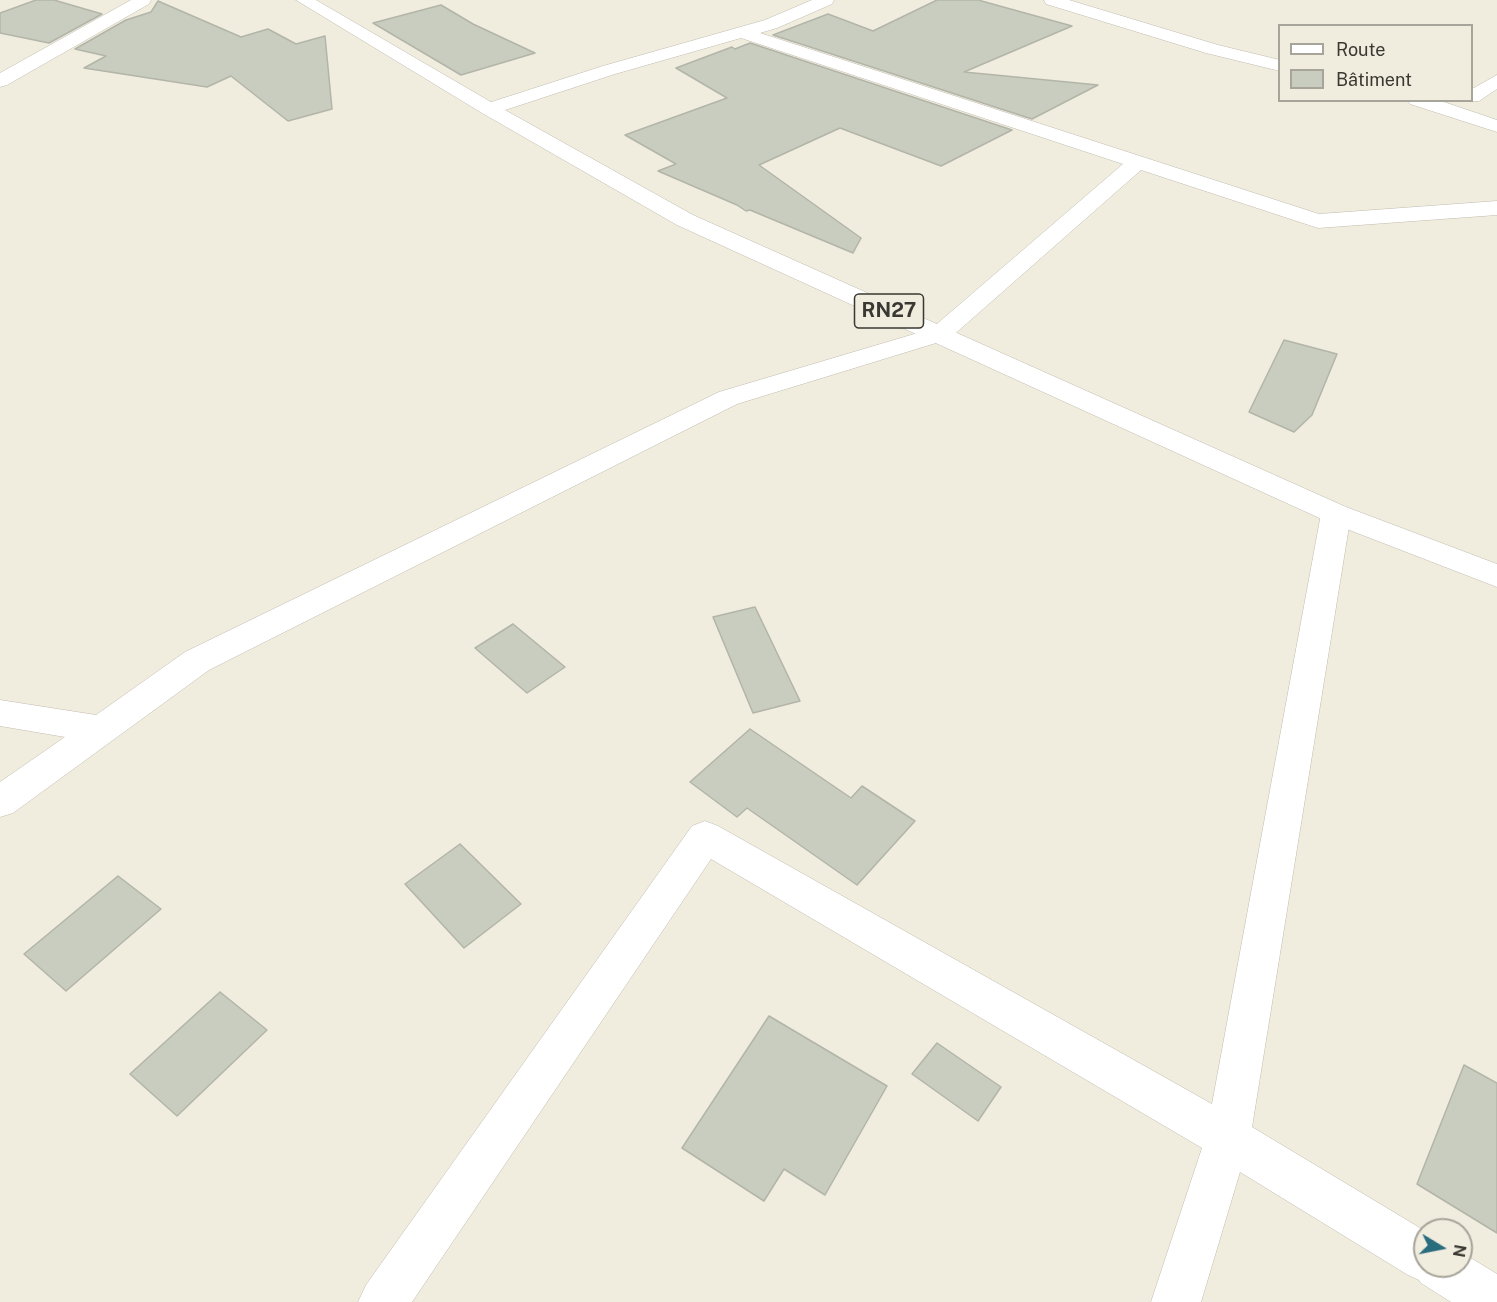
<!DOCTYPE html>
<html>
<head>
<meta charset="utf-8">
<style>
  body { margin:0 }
  #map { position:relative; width:1497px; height:1302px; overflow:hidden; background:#f0ecde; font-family:"Public Sans",sans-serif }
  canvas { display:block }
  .legend { position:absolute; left:1278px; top:24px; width:195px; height:78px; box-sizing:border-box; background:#f0ecde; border:2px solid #a7a499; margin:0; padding:8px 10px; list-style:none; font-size:18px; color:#393832 }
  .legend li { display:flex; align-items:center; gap:12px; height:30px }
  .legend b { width:30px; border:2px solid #a7a499 }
  .north { position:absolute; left:1413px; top:1218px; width:60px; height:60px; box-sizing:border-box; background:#f0ecde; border:2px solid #a7a499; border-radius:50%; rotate:100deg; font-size:16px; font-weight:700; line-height:24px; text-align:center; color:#393832 }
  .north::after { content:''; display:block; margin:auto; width:21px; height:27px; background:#286c7d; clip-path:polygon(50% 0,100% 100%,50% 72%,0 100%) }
</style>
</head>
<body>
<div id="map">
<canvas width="1497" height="1302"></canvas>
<ul class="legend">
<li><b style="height:8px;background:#fff"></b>Route</li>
<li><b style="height:16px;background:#c9cdbf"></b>Bâtiment</li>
</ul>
<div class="north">N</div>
</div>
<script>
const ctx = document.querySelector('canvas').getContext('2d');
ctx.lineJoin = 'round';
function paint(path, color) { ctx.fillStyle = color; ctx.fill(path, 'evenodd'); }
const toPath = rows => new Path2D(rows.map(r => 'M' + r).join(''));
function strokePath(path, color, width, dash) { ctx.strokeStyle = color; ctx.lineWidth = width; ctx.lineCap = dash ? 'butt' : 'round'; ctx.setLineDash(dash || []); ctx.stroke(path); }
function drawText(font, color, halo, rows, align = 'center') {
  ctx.font = font + ' "Public Sans",sans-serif'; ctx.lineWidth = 4.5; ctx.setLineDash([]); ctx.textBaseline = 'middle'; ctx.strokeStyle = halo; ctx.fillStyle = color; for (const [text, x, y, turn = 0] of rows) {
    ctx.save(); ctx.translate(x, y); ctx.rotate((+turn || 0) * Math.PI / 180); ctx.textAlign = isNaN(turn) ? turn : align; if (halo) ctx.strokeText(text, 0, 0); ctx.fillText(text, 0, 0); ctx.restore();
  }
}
const building = toPath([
  [36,0,54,0,102,14,49,43,0,33,0,13,36,0],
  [937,0,978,0,1072,26,964,72,1098,85,1032,119,773,35,828,14,873,31,937,0],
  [158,1,241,37,268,29,296,44,325,36,332,109,288,121,231,76,207,87,84,68,106,56,75,49,126,20,151,12,158,1],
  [441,5,473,24,535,53,461,75,373,23,441,5],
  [750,43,1012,130,941,166,840,128,759,165,861,238,853,253,750,210,746,211,737,205,658,171,676,164,625,135,727,98,676,68,732,47,735,49,750,43],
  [1284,340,1337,354,1312,415,1294,432,1249,412,1284,340],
  [755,607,800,701,753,713,713,617,755,607],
  [513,624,565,667,527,693,475,648,513,624],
  [750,729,851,798,862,786,915,821,857,885,747,808,737,817,690,782,750,729],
  [460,844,521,904,464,948,405,884,460,844],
  [118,876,161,909,66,991,24,954,118,876],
  [220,992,267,1030,177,1116,130,1074,220,992],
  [769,1016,887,1086,825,1195,784,1169,764,1201,682,1148,769,1016],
  [937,1043,1001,1087,978,1121,912,1074,937,1043],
  [1464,1065,1497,1083,1497,1233,1417,1184,1464,1065]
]);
paint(building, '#c9cdbf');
strokePath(building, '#b2b5a8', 1.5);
const minor = toPath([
  [131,0,151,0,149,4,7,85,0,87,0,73,131,0],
  [812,0,834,0,832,4,777,28,760,33,1319,214,1497,201,1497,215,1318,228,1141,170,949,339,737,404,209,670,13,813,0,817,0,782,65,737,0,726,0,700,96,715,185,652,719,392,931,329,1123,164,741,38,615,74,496,113,489,115,482,113,479,109,482,105,603,66,765,20,812,0],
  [1044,0,1069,0,1218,45,1280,60,1280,71,1206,53,1046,4,1044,0],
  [1497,75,1497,89,1479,101,1465,101,1472,100,1472,89,1497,75],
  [1408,100,1438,100,1497,120,1497,132,1410,104,1408,100],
  [1336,504,1346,507,1351,514,1252,1127,1425,1231,1425,1266,1461,1266,1461,1252,1497,1274,1497,1302,1451,1302,1421,1283,1419,1280,1408,1275,1240,1172,1201,1302,1151,1302,1202,1148,711,859,412,1302,358,1302,366,1285,692,826,705,821,718,826,1212,1104,1321,514,1326,507,1336,504]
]);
const major = toPath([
  [296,0,316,0,496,105,693,215,1346,507,1497,564,1497,587,1326,521,677,225,482,113,296,0]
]);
strokePath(minor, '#c0bcaf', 1);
strokePath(major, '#c0bcaf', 1);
paint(minor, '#fff');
paint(major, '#fff');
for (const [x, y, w] of [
  [889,311,69]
]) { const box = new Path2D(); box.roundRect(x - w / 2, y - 17, w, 34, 4.5); ctx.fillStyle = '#f0ecde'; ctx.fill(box); strokePath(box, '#393832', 1.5); }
drawText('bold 20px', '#393832', null, [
  ["RN27",889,311]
]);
</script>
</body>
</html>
